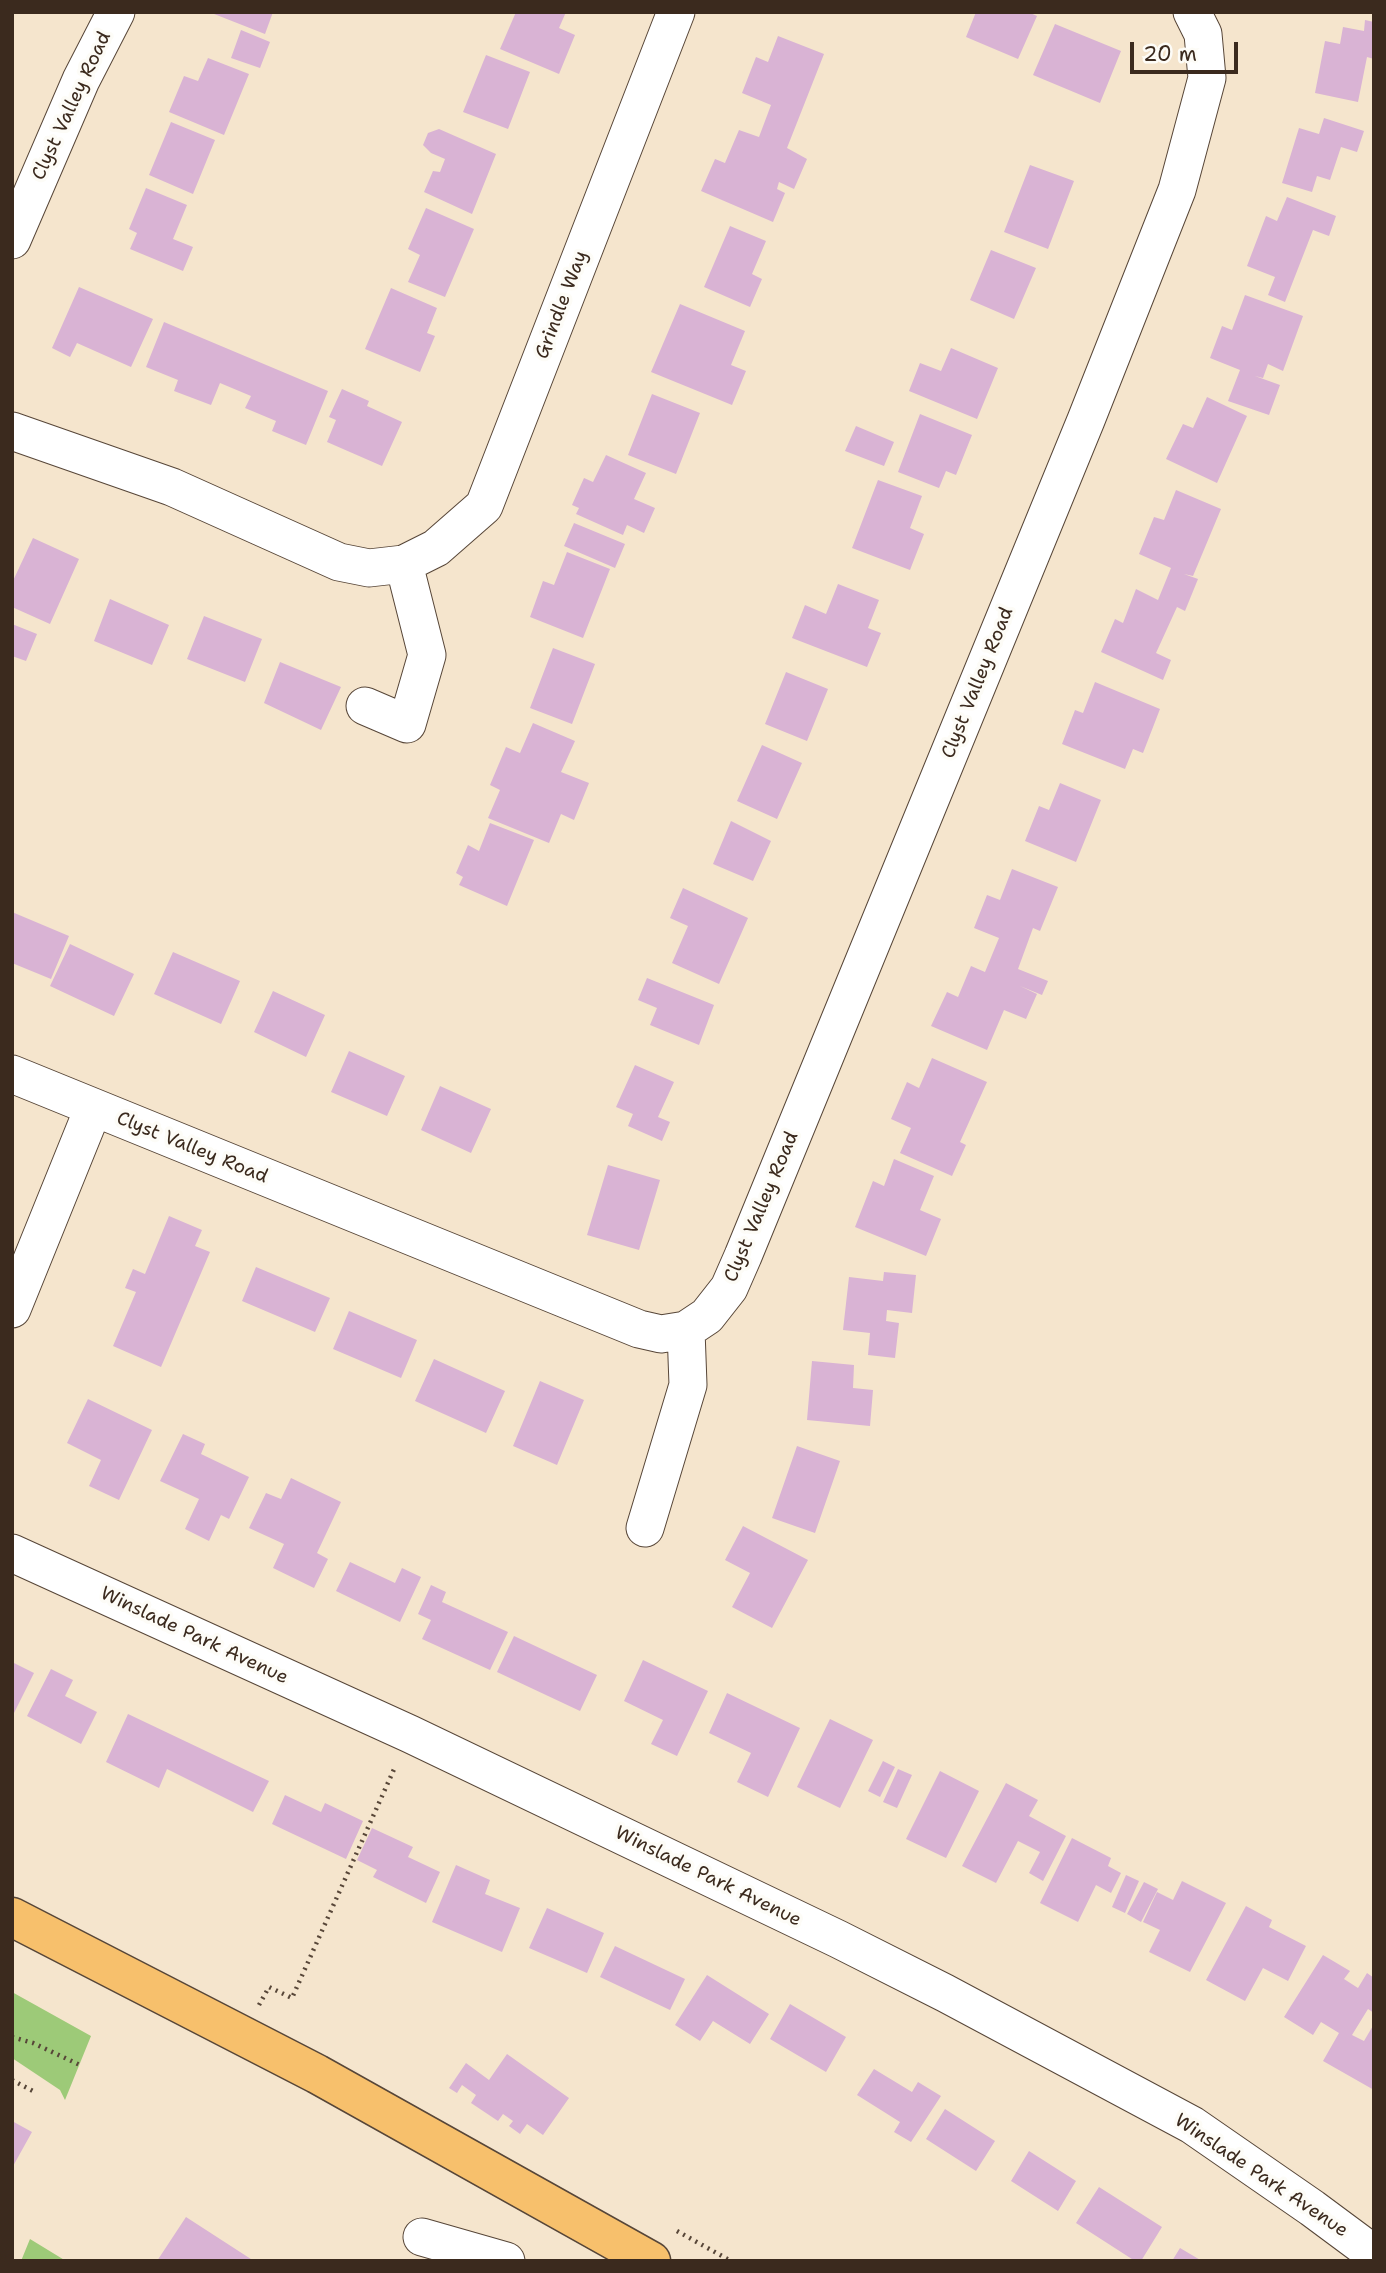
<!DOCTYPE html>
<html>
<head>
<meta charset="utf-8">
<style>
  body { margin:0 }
  #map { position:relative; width:1386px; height:2273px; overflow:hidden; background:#f5e5cd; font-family:"Shantell Sans",sans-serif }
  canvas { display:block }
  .frame { position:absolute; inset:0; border:14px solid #3b2a1e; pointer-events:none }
  .scale { position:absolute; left:1130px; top:42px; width:108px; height:32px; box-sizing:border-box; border:4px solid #3b2a1e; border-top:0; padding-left:9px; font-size:21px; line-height:24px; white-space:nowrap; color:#3b2a1e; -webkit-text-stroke:5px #fdfcf7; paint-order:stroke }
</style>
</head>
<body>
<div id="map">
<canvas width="1386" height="2273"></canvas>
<div class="frame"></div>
<div class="scale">20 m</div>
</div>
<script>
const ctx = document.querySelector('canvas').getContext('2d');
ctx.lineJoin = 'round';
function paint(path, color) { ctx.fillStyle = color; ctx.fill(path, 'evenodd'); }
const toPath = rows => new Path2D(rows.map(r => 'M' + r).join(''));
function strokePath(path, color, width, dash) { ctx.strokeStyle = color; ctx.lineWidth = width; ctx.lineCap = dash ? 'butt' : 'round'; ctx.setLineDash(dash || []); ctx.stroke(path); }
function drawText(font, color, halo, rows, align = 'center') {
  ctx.font = font + ' "Shantell Sans",sans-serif'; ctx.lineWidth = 7; ctx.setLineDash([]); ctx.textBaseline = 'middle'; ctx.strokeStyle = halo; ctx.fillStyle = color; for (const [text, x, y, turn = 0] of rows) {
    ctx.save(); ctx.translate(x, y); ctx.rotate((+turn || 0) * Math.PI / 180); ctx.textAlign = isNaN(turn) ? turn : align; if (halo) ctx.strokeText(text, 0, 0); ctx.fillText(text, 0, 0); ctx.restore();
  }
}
paint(toPath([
  [12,1992,91,2036,65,2100,60,2090,12,2058],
  [30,2239,66,2261,21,2261]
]), '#9dca78');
paint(toPath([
  [209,12,273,12,265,34],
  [516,12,566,12,559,28,575,35,559,74,500,49],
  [976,12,1028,12,1037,16,1018,59,966,37],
  [1365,20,1374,22,1374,59,1367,57,1358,102,1315,93,1325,41,1340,44,1343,27,1364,31],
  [1055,24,1121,51,1100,103,1033,75],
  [241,30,270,42,260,68,231,58],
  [778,36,824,54,787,148,807,159,794,189,779,182,777,189,785,193,773,222,701,191,715,159,725,163,739,130,759,137,771,105,742,93,756,57,768,62],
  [486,55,530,72,508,129,463,112],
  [208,58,249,74,224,135,169,112,184,76,198,81],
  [1324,118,1364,131,1357,152,1341,147,1330,180,1317,176,1312,192,1282,183,1299,128,1319,134],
  [171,122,215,140,193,194,149,175],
  [439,129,496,154,472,214,424,192,433,171,440,172,445,159,431,153,423,145,428,133],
  [1030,165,1074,181,1048,249,1004,232],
  [146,188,187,205,173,239,193,247,183,271,130,249,137,233,129,229],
  [1287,197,1336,216,1329,236,1313,230,1285,302,1268,295,1275,277,1247,266,1266,216,1277,221],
  [426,208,474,229,445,297,408,282,420,255,408,249],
  [730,226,766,241,752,274,762,279,750,307,704,287],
  [991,250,1036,268,1014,319,970,300],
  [79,287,153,319,131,367,77,343,70,357,52,348],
  [391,288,437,308,427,333,435,336,420,372,365,349],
  [1245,295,1303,316,1283,371,1268,364,1263,378,1255,376,1280,385,1269,415,1228,401,1240,370,1210,358,1222,326,1232,330],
  [680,304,745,331,731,365,746,371,732,405,651,372],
  [164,322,328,391,306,445,272,431,276,421,245,408,251,396,220,383,211,405,174,391,178,380,146,367],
  [951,348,998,368,977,419,909,391,920,363,941,371],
  [342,389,369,401,367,406,402,422,382,466,327,442,336,420,329,417],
  [652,394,700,413,676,474,628,455],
  [1207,397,1247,416,1217,483,1166,459,1183,424,1193,428],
  [920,414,972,435,956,475,946,471,939,488,898,472],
  [856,426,894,442,884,466,845,451],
  [606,455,646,473,634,499,655,508,644,533,627,525,623,535,576,514,579,508,572,505,584,478,593,482],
  [878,480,922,496,910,528,924,534,910,570,852,548],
  [1176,490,1221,509,1193,576,1184,574,1198,579,1185,611,1177,607,1156,653,1171,660,1163,680,1101,652,1115,619,1123,623,1136,589,1158,600,1171,568,1139,554,1154,517,1164,520],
  [574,523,625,544,615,568,564,546],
  [33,538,79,559,50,624,12,607,12,583],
  [567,552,610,569,583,638,530,617,543,581,554,585],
  [838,584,879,600,868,628,881,633,867,667,792,638,805,605,826,614],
  [110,599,169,625,152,665,94,641],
  [204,616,262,639,245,682,187,659],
  [12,624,37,634,26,661,12,656],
  [553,648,595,664,572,724,530,708],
  [280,662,341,687,321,730,264,703],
  [786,672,828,689,807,741,765,724],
  [1095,682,1160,709,1143,753,1133,749,1125,769,1062,744,1075,710,1083,713],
  [533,723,575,741,561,772,589,783,574,820,561,814,549,843,488,818,500,790,490,785,506,747,520,753],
  [762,745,802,763,777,819,737,801],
  [1060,783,1101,800,1076,862,1025,841,1039,806,1049,810],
  [731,821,771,841,753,881,713,864],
  [490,823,534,840,507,906,459,885,463,877,456,873,468,845,479,851],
  [1012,869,1058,887,1040,931,1033,928,1018,969,1048,981,1042,995,1020,986,1037,994,1026,1019,1004,1010,987,1050,931,1026,947,992,958,997,971,966,985,972,999,938,974,928,987,895,1000,900],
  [683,888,748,918,719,984,672,963,688,926,670,918],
  [12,912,69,936,51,979,12,963],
  [70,944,134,974,114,1016,50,986],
  [173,952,240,981,221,1024,154,994],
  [647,978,714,1005,699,1045,650,1025,657,1008,638,1000],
  [273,991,325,1015,306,1057,254,1032],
  [349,1051,405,1076,387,1116,331,1092],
  [932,1058,987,1082,960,1142,966,1145,952,1176,900,1153,911,1128,891,1119,907,1082,919,1088],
  [635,1065,674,1082,658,1117,670,1122,662,1141,628,1126,633,1114,616,1107],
  [440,1086,491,1109,471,1153,421,1130],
  [894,1159,934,1176,920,1210,941,1219,926,1256,855,1227,873,1181,884,1186],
  [608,1165,660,1180,639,1250,587,1235],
  [169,1216,202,1230,195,1246,210,1252,161,1367,113,1346,136,1292,125,1288,133,1269,145,1274],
  [256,1267,330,1298,315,1332,242,1301],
  [884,1272,916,1275,912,1313,887,1310,886,1321,899,1323,895,1358,868,1355,870,1333,843,1330,849,1277,883,1281],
  [349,1311,417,1340,401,1378,333,1349],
  [434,1359,505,1391,486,1433,415,1401],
  [812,1361,854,1365,853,1388,873,1390,870,1426,807,1420],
  [540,1381,584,1400,557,1465,513,1446],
  [88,1399,152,1430,119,1500,89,1486,101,1460,67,1443],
  [183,1434,205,1444,201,1454,249,1477,229,1519,221,1515,209,1541,185,1529,199,1499,160,1481],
  [797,1446,840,1461,815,1533,772,1518],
  [291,1478,341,1502,317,1553,328,1559,314,1588,273,1568,284,1544,249,1528,266,1493,281,1499],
  [743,1526,808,1560,772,1628,732,1607,750,1573,725,1560],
  [350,1562,395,1583,402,1568,421,1577,400,1622,336,1591],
  [431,1585,446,1592,442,1602,508,1632,490,1670,422,1639,431,1620,418,1614],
  [514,1636,597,1675,580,1711,497,1672],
  [643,1660,708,1691,677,1756,651,1744,663,1720,624,1701],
  [12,1662,34,1673,12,1717],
  [51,1669,73,1680,65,1696,97,1712,81,1744,27,1716],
  [727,1693,800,1728,768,1797,737,1782,751,1753,709,1733],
  [128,1714,269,1781,253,1812,167,1769,159,1788,106,1762],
  [830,1719,873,1740,840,1808,797,1787],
  [883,1761,895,1767,880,1797,868,1791],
  [898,1769,912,1775,897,1808,883,1802],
  [940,1771,979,1791,946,1858,906,1839],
  [1006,1783,1038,1800,1029,1816,1066,1836,1043,1881,1029,1873,1040,1852,1018,1841,996,1883,962,1866],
  [285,1795,321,1812,325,1803,363,1821,346,1859,272,1824],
  [372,1828,413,1847,408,1857,440,1872,426,1903,373,1877,377,1870,357,1860],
  [1072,1838,1111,1858,1108,1866,1121,1873,1111,1893,1096,1885,1078,1922,1040,1903],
  [456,1865,490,1880,485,1894,520,1908,502,1952,432,1922],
  [1126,1875,1139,1881,1125,1913,1112,1907],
  [1182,1881,1226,1903,1190,1972,1149,1952,1160,1930,1143,1922,1157,1892,1173,1900],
  [1144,1882,1158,1889,1141,1922,1127,1914],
  [1246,1906,1272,1920,1269,1927,1306,1946,1288,1981,1263,1968,1245,2001,1206,1980],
  [547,1908,604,1933,587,1973,529,1948],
  [615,1946,685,1979,670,2010,600,1977],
  [1323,1955,1350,1971,1344,1979,1358,1988,1367,1973,1374,1978,1374,2013,1368,2009,1352,2035,1364,2041,1374,2024,1374,2090,1323,2061,1339,2033,1321,2022,1313,2035,1284,2017],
  [707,1975,769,2014,750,2044,713,2021,700,2041,675,2025],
  [790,2004,846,2037,826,2072,770,2039],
  [507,2054,569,2098,543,2135,527,2124,520,2134,509,2126,513,2121,503,2114,498,2121,471,2103,476,2095,462,2085,457,2093,449,2088,466,2063,489,2080],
  [874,2069,912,2092,918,2082,941,2096,911,2142,894,2132,900,2122,857,2095],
  [945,2109,995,2141,976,2171,926,2139],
  [12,2121,32,2132,12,2168],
  [1029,2151,1076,2181,1058,2211,1011,2181],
  [1099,2187,1162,2227,1141,2261,1135,2261,1076,2223],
  [186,2217,254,2261,157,2261],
  [1180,2248,1202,2261,1172,2261]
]), '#d9b3d4');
const minor = toPath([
  [12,240,81,80,116,12],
  [12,431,172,487,339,562,369,568,404,564,436,548,484,506,676,12],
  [365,706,407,724,427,655,404,564],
  [12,1074,639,1329,661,1334,686,1330,707,1316,729,1288,743,1256,1086,420,1177,190,1207,78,1203,34,1192,12],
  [12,1309,93,1109],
  [645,1528,688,1385,686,1330],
  [12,1553,410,1734,838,1939,945,1993,1192,2125,1312,2208,1374,2254],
  [422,2237,506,2261]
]);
const major = toPath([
  [12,1917,317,2074,651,2261]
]);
strokePath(minor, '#574638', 39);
strokePath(major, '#574638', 41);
strokePath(toPath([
  [259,2005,269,1987,292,1998,395,1767],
  [12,2037,33,2043,80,2065],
  [12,2080,33,2091],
  [677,2231,731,2261]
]), '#574638', 4.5, [2, 5]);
strokePath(minor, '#fff', 37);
strokePath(major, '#f7c06c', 38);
drawText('19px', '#3b2a1e', '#fdfcf7', [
  ["Clyst Valley Road",72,106,-65],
  ["Grindle Way",562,305,-69],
  ["Clyst Valley Road",978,683,-68],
  ["Clyst Valley Road",192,1148,22],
  ["Clyst Valley Road",762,1207,-67],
  ["Winslade Park Avenue",194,1636,25],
  ["Winslade Park Avenue",708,1877,26],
  ["Winslade Park Avenue",1261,2176,34]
]);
</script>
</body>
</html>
